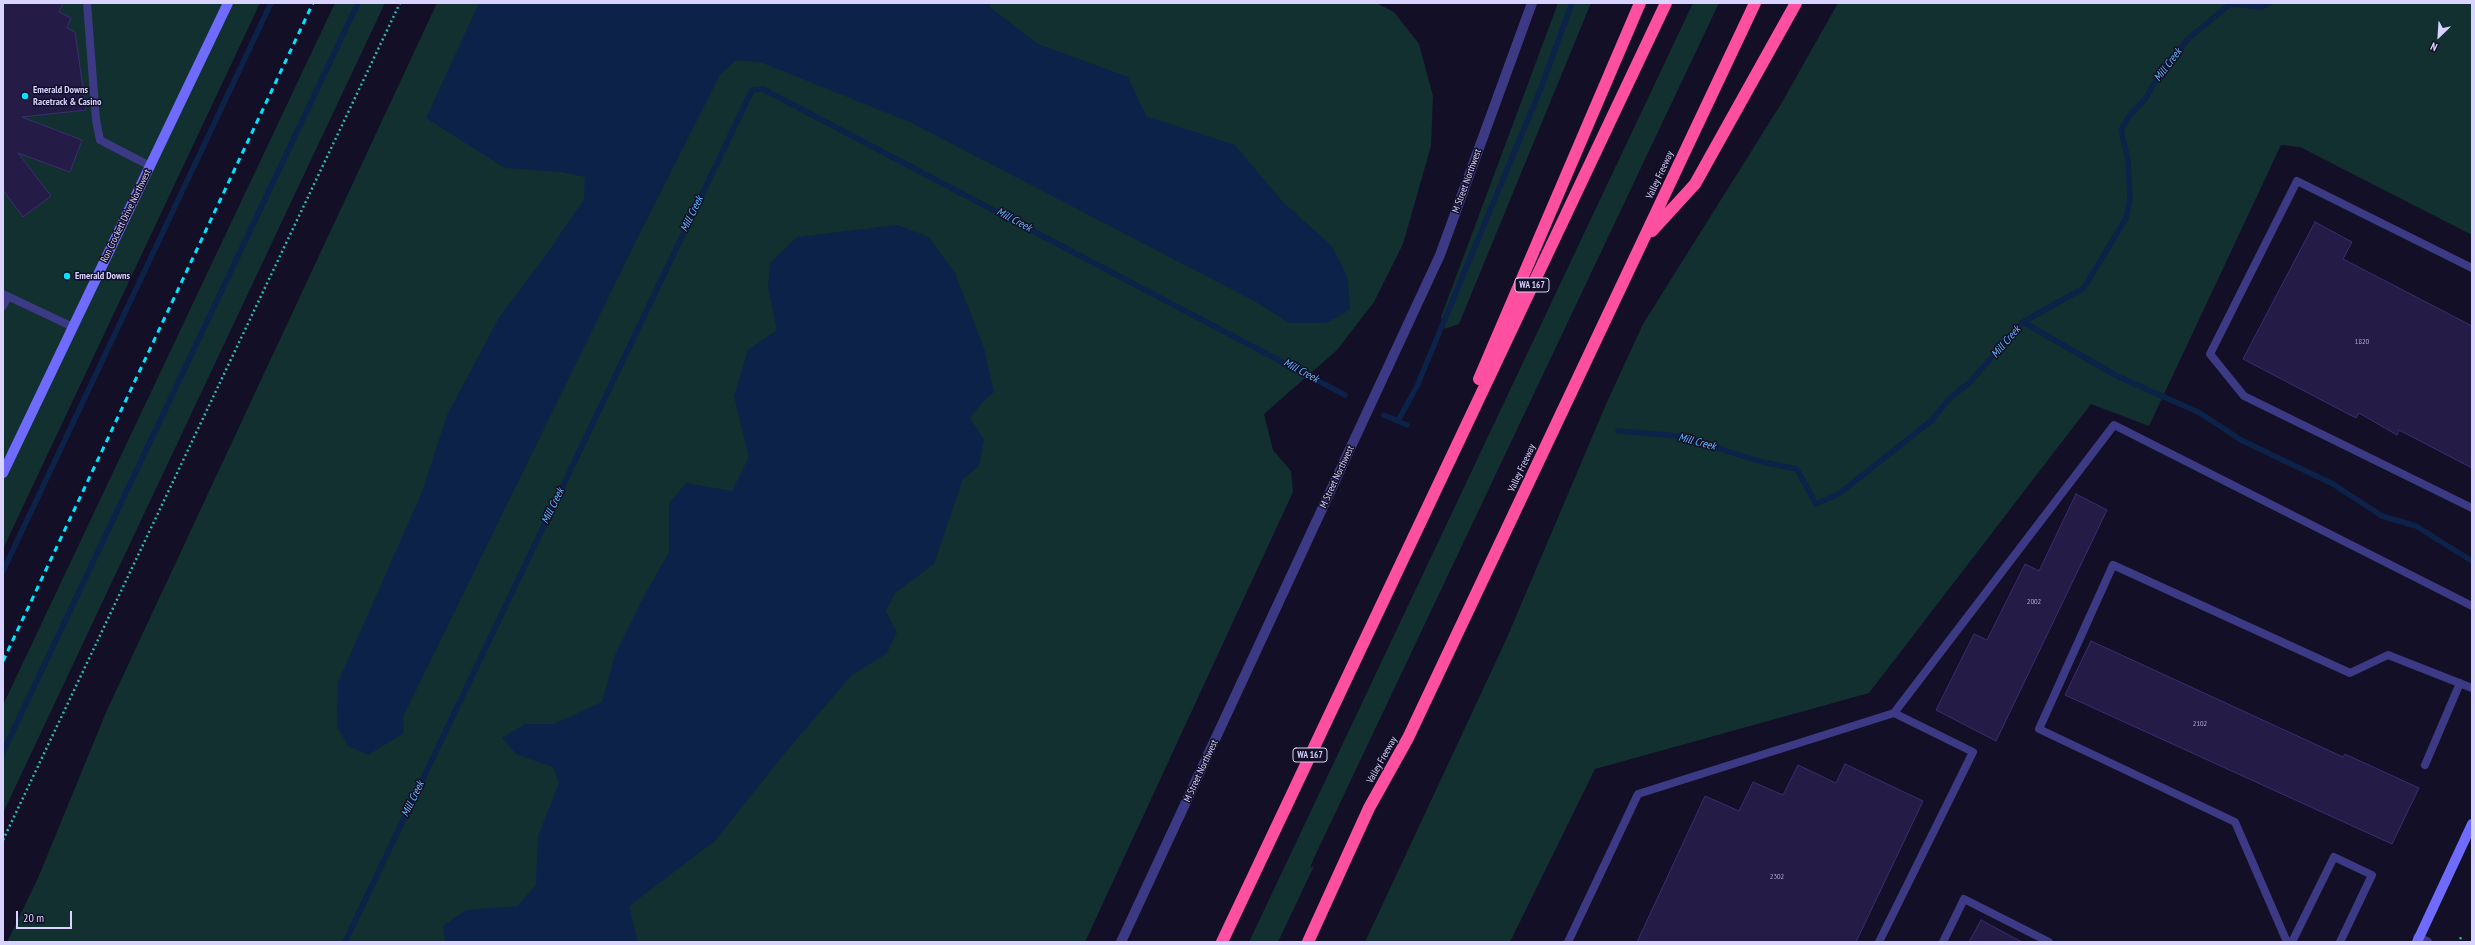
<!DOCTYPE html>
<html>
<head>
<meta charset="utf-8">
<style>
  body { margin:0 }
  #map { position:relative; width:2475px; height:945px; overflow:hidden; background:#130f26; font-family:"PT Sans Narrow",sans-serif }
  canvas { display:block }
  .frame { position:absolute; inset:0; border:4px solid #d9d4ff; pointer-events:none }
  .north { position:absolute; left:2419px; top:16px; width:40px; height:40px; -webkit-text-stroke:3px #130f26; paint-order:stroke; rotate:205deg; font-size:11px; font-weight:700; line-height:16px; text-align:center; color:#d9d4ff }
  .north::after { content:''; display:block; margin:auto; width:14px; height:18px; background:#d9d4ff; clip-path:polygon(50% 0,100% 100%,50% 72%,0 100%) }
  .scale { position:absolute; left:16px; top:911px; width:56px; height:18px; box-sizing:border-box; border:2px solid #d9d4ff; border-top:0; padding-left:5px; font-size:12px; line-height:14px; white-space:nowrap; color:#d9d4ff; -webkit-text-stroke:3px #130f26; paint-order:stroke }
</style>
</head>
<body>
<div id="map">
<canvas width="2475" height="945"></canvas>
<div class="frame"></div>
<div class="north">N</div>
<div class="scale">20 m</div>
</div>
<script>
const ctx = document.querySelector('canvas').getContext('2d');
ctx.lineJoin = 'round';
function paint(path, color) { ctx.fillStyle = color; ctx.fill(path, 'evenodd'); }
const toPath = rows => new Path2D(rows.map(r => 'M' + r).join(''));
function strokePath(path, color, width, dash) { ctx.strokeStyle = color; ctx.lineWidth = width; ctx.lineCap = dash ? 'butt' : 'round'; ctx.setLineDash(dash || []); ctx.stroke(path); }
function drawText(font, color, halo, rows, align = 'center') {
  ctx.font = font + ' "PT Sans Narrow",sans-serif'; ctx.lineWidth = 3; ctx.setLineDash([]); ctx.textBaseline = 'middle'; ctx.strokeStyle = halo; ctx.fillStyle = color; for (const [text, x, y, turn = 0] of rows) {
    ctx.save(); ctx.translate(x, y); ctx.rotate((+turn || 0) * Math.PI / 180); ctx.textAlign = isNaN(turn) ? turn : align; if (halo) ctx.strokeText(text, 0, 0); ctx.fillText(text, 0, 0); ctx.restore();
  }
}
paint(toPath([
  [3,3,260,3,3,549],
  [335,3,385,3,3,813,3,705],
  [437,3,1376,3,1394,12,1419,44,1433,96,1431,146,1403,244,1374,302,1337,350,1264,414,1273,450,1291,471,1293,492,1085,942,7,942,38,878,107,710],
  [1558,3,1591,3,1459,324,1445,329,1441,317],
  [1693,3,1719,3,1313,860,1310,868,1314,866,1278,942,1249,942],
  [1838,3,2472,3,2472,235,2300,147,2281,145,2149,426,2091,404,1869,693,1595,769,1510,942,1365,942,1506,640,1607,402,1643,324,1781,104]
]), '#12302f');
paint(toPath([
  [479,3,990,3,990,7,1038,44,1128,77,1146,116,1235,145,1283,202,1332,246,1348,278,1350,310,1326,323,1289,323,1256,302,912,123,763,63,736,60,720,75,638,237,403,717,404,733,368,755,348,746,337,726,338,682,422,492,447,415,500,316,548,252,584,199,585,177,562,172,505,168,426,118],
  [897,225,929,237,955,273,984,348,994,392,982,403,970,418,984,440,979,466,963,479,934,564,895,593,886,611,897,633,886,654,852,675,785,753,715,841,629,906,638,942,445,942,443,926,466,910,517,906,536,885,538,836,559,783,553,767,516,754,502,738,525,724,554,724,602,702,615,655,645,594,669,552,669,503,686,483,732,491,749,457,734,396,748,350,777,330,768,288,770,263,797,237]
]), '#0c2248');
strokePath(toPath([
  [2023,322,2117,376,2200,413,2241,440,2333,484,2382,516,2416,526,2472,561],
  [1384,415,1407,425],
  [1398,421,1417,386,1541,88,1572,3],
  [1618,431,1679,436,1762,462,1797,469,1816,504,1840,493,1931,421,1950,398,1970,382,2023,322,2084,288,2126,218,2130,199,2128,160,2121,130,2129,116,2146,98,2157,78,2188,39,2230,4,2261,7,2270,3],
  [3,571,271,3],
  [3,752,358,3],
  [345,942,752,90,763,89,1345,395]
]), '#0c2248', 5.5);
const building = toPath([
  [3,3,63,3,59,12,71,18,67,28,75,32,86,110,22,117,82,140,70,172,18,153,51,196,23,217,3,190,3,3],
  [2315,222,2352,242,2343,259,2472,326,2472,468,2399,430,2397,435,2359,413,2356,418,2243,359,2315,222],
  [2076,494,2107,510,1996,741,1936,710,1974,634,1987,640,2025,564,2039,571,2076,494],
  [2091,641,2343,757,2345,754,2419,788,2392,844,2065,695,2091,641],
  [1845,764,1923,801,1856,942,1637,942,1705,796,1739,811,1753,782,1783,795,1798,765,1836,783,1845,764],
  [1981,920,2022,942,1969,942,1981,920]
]);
paint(building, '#241b47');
strokePath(building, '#3b2d73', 1);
strokePath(toPath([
  [3,840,400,3],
  [2460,939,2462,936]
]), '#2fb8b0', 2.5, [2, 3]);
strokePath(toPath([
  [87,3,96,120,100,140,150,166],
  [2472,268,2297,181,2210,354,2244,396,2472,508],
  [3,294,73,327],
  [3,306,8,297],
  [1894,713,2114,425,2472,606],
  [2425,765,2460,683],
  [1568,942,1638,794,1894,713,1973,752,1879,942],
  [1943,942,1964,899,2049,942],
  [2287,942,2235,822,2039,729,2113,565,2350,673,2388,655,2472,688],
  [2292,942,2334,857,2372,875,2340,942]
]), '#3d3a85', 8);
strokePath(toPath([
  [2418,938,2427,942],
  [1121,942,1440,255,1532,3]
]), '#3d3a85', 10);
strokePath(toPath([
  [3,473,228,3],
  [2417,942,2472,824]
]), '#6f6bff', 10);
strokePath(toPath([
  [1652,231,1695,184,1796,3],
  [1479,379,1640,3],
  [1222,942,1666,3],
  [1308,942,1369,808,1408,738,1755,3]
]), '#ff4fa3', 12);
strokePath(toPath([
  [3,661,313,3]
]), '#00e5ff', 3, [6, 5]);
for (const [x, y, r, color] of [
  [25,96,4,"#00e5ff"],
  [67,276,4,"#00e5ff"]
]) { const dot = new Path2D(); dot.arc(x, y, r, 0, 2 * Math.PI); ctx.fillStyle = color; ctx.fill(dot); strokePath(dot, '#130f26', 1.5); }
drawText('8px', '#aca6d1', null, [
  ["1820",2362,342],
  ["2002",2034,602],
  ["2102",2200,724],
  ["2302",1777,877]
]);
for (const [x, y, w] of [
  [1532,285,34],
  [1310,755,34]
]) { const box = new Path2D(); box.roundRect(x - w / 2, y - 7, w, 14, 3); ctx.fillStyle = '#130f26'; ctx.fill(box); strokePath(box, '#d9d4ff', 1); }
drawText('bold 9px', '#d9d4ff', null, [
  ["WA 167",1532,285],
  ["WA 167",1310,755]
]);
drawText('bold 10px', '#d9d4ff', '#130f26', [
  ["Emerald Downs",33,90],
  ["Racetrack & Casino",33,102],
  ["Emerald Downs",75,276]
], 'left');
drawText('10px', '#d9d4ff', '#130f26', [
  ["Valley Freeway",1660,175,-65],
  ["M Street Northwest",1467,181,-70],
  ["Ron Crockett Drive Northwest",126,216,-64],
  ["Valley Freeway",1522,468,-65],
  ["M Street Northwest",1337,477,-65],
  ["Valley Freeway",1382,760,-61],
  ["M Street Northwest",1201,771,-65]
]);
drawText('italic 11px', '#62b6ff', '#130f26', [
  ["Mill Creek",2168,65,-53],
  ["Mill Creek",692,214,-64],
  ["Mill Creek",1014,220,28],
  ["Mill Creek",2006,342,-49],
  ["Mill Creek",1301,371,28],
  ["Mill Creek",1697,442,15],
  ["Mill Creek",553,506,-64],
  ["Mill Creek",413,799,-64]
]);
</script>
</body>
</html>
